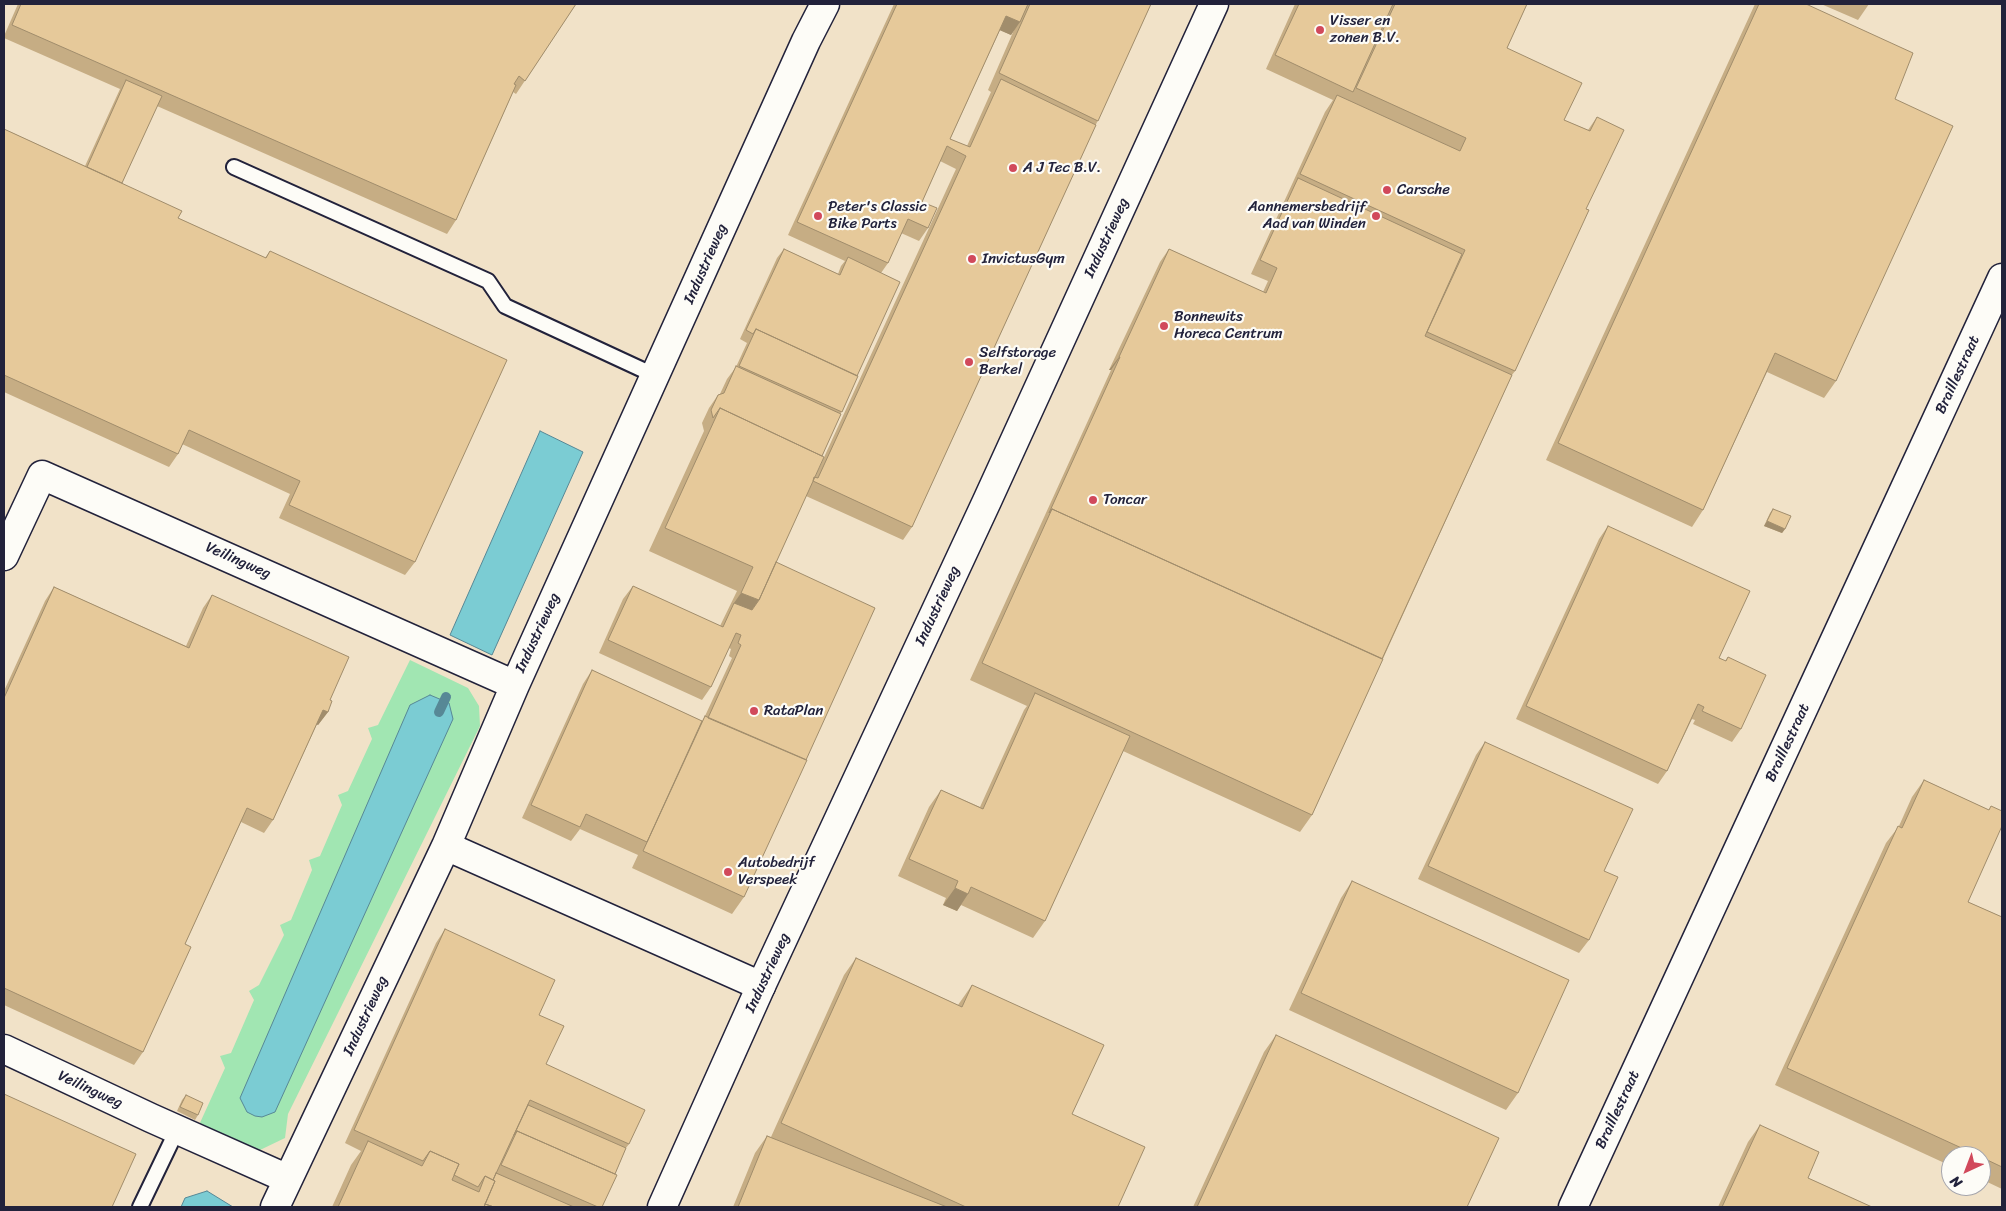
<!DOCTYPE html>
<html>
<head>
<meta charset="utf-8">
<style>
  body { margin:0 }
  #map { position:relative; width:2006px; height:1211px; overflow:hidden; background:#f6eddb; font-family:Sriracha,sans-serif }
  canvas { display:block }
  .frame { position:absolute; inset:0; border:5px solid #22223b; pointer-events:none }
  .north { position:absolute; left:1941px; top:1146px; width:50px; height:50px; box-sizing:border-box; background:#fdfcf7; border:1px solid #a5a5ac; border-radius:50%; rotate:223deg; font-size:14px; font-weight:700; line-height:20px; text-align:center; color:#22223b }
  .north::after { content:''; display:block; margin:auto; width:18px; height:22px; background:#d1495b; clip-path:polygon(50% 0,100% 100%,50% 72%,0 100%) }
</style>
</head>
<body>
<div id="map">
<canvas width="2006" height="1211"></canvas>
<div class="frame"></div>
<div class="north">N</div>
</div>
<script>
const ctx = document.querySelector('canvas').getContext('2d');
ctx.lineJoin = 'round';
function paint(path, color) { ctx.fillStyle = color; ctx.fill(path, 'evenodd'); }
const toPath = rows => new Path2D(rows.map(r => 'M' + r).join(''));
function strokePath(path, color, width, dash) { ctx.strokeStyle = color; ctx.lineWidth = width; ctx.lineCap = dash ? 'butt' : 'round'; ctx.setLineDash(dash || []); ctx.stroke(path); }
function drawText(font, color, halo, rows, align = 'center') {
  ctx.font = font + ' Sriracha,sans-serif'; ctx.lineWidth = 4.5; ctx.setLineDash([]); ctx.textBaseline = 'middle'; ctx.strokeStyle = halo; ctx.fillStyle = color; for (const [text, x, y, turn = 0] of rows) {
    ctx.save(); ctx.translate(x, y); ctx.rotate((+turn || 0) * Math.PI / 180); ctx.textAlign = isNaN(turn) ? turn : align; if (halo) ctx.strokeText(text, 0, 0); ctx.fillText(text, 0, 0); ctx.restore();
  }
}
paint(toPath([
  [4,4,2002,4,2002,1207,4,1207],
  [1951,1156,1981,1156,1981,1186,1951,1186]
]), '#f1e2c8');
paint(toPath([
  [410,660,468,688,479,706,480,726,288,1114,285,1138,260,1150,199,1125,225,1068,220,1056,231,1053,254,1000,249,991,259,985,284,935,280,925,291,920,312,870,309,860,320,856,342,805,338,795,348,791,372,739,368,728,378,725]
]), '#a1e6b2');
const water = toPath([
  [540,431,583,452,492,655,450,635,540,431],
  [430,695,449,703,453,719,275,1112,262,1117,255,1116,247,1112,240,1098,410,705,430,695],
  [207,1191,233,1207,181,1207,185,1198,207,1191]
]);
paint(water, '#7bccd3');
strokePath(water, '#578896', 1);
strokePath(toPath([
  [439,712,446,697]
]), '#578896', 10);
const service = toPath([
  [234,167,488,281,505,306,656,376],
  [140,1207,177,1130]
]);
const minor = toPath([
  [4,556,42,475,515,685],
  [446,846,761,986],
  [4,1049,151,1118,288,1179],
  [275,1207,446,846,515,685,806,41,825,4],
  [1573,1207,2002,278]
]);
const tertiary = toPath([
  [662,1207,761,986,987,501,1214,4]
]);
strokePath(service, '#22223b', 18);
strokePath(minor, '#22223b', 31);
strokePath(tertiary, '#22223b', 31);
strokePath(service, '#fdfcf7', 14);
strokePath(minor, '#fdfcf7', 28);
strokePath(tertiary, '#fdfcf7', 28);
paint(toPath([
  [18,4,576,4,516,94,513,92,456,220,447,234,157,106,122,183,178,218,265,258,270,251,415,562,405,575,279,518,290,494,182,444,178,454,169,467,4,392,4,129,85,166,120,89,4,38,4,36],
  [894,4,1151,4,912,527,903,540,806,496,776,562,744,897,732,914,632,868,638,855,580,829,571,841,522,818,583,684,592,670,702,721,705,716,732,658,729,656,731,649,729,648,711,687,702,700,599,653,623,599,633,586,720,626,737,591,649,551,704,431,702,423,709,408,718,395,720,394,727,379,736,367,747,343,740,339,777,258,784,249,838,274,841,266,845,261,788,235],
  [1000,30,1011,35,1014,30,988,90,991,92,967,146,950,139],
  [940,161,956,169,815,477,814,477,822,456,857,376,881,273,888,263,901,233,919,241,928,228,922,202],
  [1295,4,1527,4,1507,48,1564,120,1588,130,1597,117,1586,209,1515,371,1512,375,1312,815,1300,832,1123,751,1045,921,1033,938,961,905,957,911,943,905,946,898,898,876,929,807,941,790,980,807,1024,710,1027,706,970,680,1111,370,1109,370,1160,262,1169,249,1263,292,1268,281,1251,274,1325,112,1333,100,1266,69],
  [1755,4,1806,4,1895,99,1836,381,1824,398,1767,372,1703,510,1692,527,1546,460],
  [1821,4,1869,4,1858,20],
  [1773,509,1785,529,1782,533,1764,526,1770,513],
  [1608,526,1719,658,1725,661,1728,657,1741,729,1732,742,1693,724,1695,720,1692,719,1667,771,1658,784,1516,719,1599,539],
  [54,587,186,646,203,608,212,595,330,700,328,712,318,725,317,724,273,820,264,833,241,822,185,944,143,1052,134,1065,4,1005,4,691,45,601],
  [1485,742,1589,940,1579,953,1418,879,1476,755],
  [1924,780,1989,810,1991,806,1968,902,2002,917,2002,1189,1981,1179,1981,1156,1951,1156,1951,1166,1775,1085,1886,843,1899,826,1912,797],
  [1352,881,1518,1093,1506,1110,1289,1010,1341,898],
  [445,929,539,1015,546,1064,629,1144,626,1148,615,1174,602,1207,332,1207,351,1165,361,1151,345,1143,436,943],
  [856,958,958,1005,972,985,1072,1114,1118,1207,733,1207,755,1153,767,1136,771,1137,844,975],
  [1276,1035,1467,1207,1193,1207,1264,1052],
  [186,1095,198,1115,195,1120,177,1111,182,1100],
  [1760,1125,1808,1178,1872,1207,1718,1207,1748,1142]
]), '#c6ad84');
paint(toPath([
  [1006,16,1020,22,1011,35,997,29],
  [1119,357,1120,357,1111,370,1109,370],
  [1767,521,1785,529,1782,533,1764,526],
  [741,593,759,600,743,623,734,603],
  [323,710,328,712,318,725,314,723],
  [955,888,968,894,957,911,943,905]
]), '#a18d6c');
const building = toPath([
  [21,4,576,4,525,81,519,76,514,84,516,85,456,220,12,25,21,4],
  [897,4,1028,4,1020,22,1006,16,950,139,970,147,1001,79,1096,125,912,527,813,481,814,477,818,478,966,156,947,146,922,202,937,208,928,228,908,219,888,263,797,222,897,4],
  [1030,4,1151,4,1098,121,999,73,1030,4],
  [1299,4,1393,4,1353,92,1275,55,1299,4],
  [1395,4,1527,4,1507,48,1582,83,1564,120,1590,131,1597,117,1624,130,1586,209,1589,210,1515,371,1427,332,1465,250,1300,174,1337,95,1460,151,1466,138,1356,88,1395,4],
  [1759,4,1806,4,1913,53,1895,99,1953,126,1836,381,1775,353,1703,510,1558,443,1759,4],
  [126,80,162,96,122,183,87,167,126,80],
  [4,129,182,211,178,218,266,258,270,251,507,360,415,562,289,505,300,481,189,430,178,454,4,375,4,129],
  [1298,178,1462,254,1425,336,1512,375,1382,659,1052,509,1049,513,1120,357,1119,357,1169,249,1266,293,1277,268,1260,260,1298,178],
  [784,249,840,275,848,257,900,282,857,376,756,329,753,334,746,330,784,249],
  [756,329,858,376,842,412,739,366,756,329],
  [736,366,841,414,822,456,720,408,713,418,711,410,718,395,724,393,736,366],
  [720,408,824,457,759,600,741,593,753,567,665,528,720,408],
  [1052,509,1383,659,1312,815,982,663,1052,509],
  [1773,509,1791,516,1785,529,1767,521,1773,509],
  [1608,526,1750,591,1719,658,1726,661,1728,657,1766,675,1741,729,1702,711,1704,707,1698,704,1667,771,1526,706,1608,526],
  [776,562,875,608,806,760,708,718,741,645,738,643,741,635,736,633,711,687,608,640,633,586,723,627,734,603,752,610,759,600,776,562],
  [54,587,189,648,212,595,349,657,330,700,332,701,328,712,323,710,273,820,247,808,185,944,191,947,143,1052,4,988,4,698,54,587],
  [592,670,702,721,647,842,586,814,580,827,531,805,592,670],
  [1035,693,1130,736,1045,921,971,887,968,894,955,888,958,881,909,859,941,790,983,809,1035,693],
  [705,716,807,760,744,897,643,851,705,716],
  [1485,742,1633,809,1604,871,1618,877,1589,940,1428,866,1485,742],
  [1924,780,1989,810,1991,806,2002,811,2002,826,1968,902,2002,917,2002,1167,1981,1157,1981,1156,1979,1156,1787,1068,1898,826,1902,828,1924,780],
  [1352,881,1569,980,1518,1093,1301,993,1352,881],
  [445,929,555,980,539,1015,564,1026,546,1064,645,1110,629,1144,530,1100,493,1180,485,1176,478,1187,454,1175,459,1164,430,1151,423,1161,354,1130,445,929],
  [856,958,962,1007,972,985,1104,1045,1072,1114,1145,1147,1118,1207,966,1207,781,1123,856,958],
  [1276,1035,1499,1138,1467,1207,1197,1207,1276,1035],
  [4,1094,136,1154,112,1207,4,1207,4,1094],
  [186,1095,203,1103,198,1115,180,1107,186,1095],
  [528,1105,626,1148,615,1174,517,1131,514,1135,528,1105],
  [1760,1125,1819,1152,1808,1178,1872,1207,1722,1207,1760,1125],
  [517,1131,617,1175,602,1207,598,1207,501,1165,517,1131],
  [767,1136,947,1207,738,1207,767,1136],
  [368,1141,422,1166,430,1151,459,1164,452,1180,479,1192,485,1176,495,1181,484,1207,338,1207,368,1141],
  [496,1173,574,1207,494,1207,485,1204,495,1181,493,1180,496,1173],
  [485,1204,494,1207,484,1207,485,1204]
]);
paint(building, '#e6c99a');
strokePath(building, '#a18d6c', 1);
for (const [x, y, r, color] of [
  [1320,30,5,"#d1495b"],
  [1013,168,5,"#d1495b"],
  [1387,190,5,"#d1495b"],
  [818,216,5,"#d1495b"],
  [1376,216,5,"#d1495b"],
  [972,259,5,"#d1495b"],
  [1164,326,5,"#d1495b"],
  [969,362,5,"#d1495b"],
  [1093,500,5,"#d1495b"],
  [754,711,5,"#d1495b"],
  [728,872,5,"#d1495b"]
]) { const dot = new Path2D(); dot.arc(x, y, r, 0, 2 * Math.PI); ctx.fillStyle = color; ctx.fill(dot); strokePath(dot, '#fdfcf7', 2); }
drawText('15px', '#22223b', '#fdfcf7', [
  ["Visser en",1330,21],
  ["zonen B.V.",1330,38],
  ["A J Tec B.V.",1023,168],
  ["Carsche",1397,190],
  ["Peter's Classic",828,207],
  ["Bike Parts",828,224],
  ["Aannemersbedrijf",1366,207,"right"],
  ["Aad van Winden",1366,224,"right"],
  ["InvictusGym",982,259],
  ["Bonnewits",1174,317],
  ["Horeca Centrum",1174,334],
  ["Selfstorage",979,353],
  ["Berkel",979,370],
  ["Toncar",1103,500],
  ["RataPlan",764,711],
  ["Autobedrijf",738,863],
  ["Verspeek",738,880]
], 'left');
drawText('15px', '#22223b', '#fdfcf7', [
  ["Industrieweg",1107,238,-65],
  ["Industrieweg",706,264,-66],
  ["Braillestraat",1958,375,-65],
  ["Veilingweg",238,561,24],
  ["Industrieweg",938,606,-65],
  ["Industrieweg",538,633,-65],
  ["Braillestraat",1788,743,-65],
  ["Industrieweg",768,973,-65],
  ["Industrieweg",366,1016,-65],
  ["Veilingweg",90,1090,25],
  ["Braillestraat",1618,1110,-65]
]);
</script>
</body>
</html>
